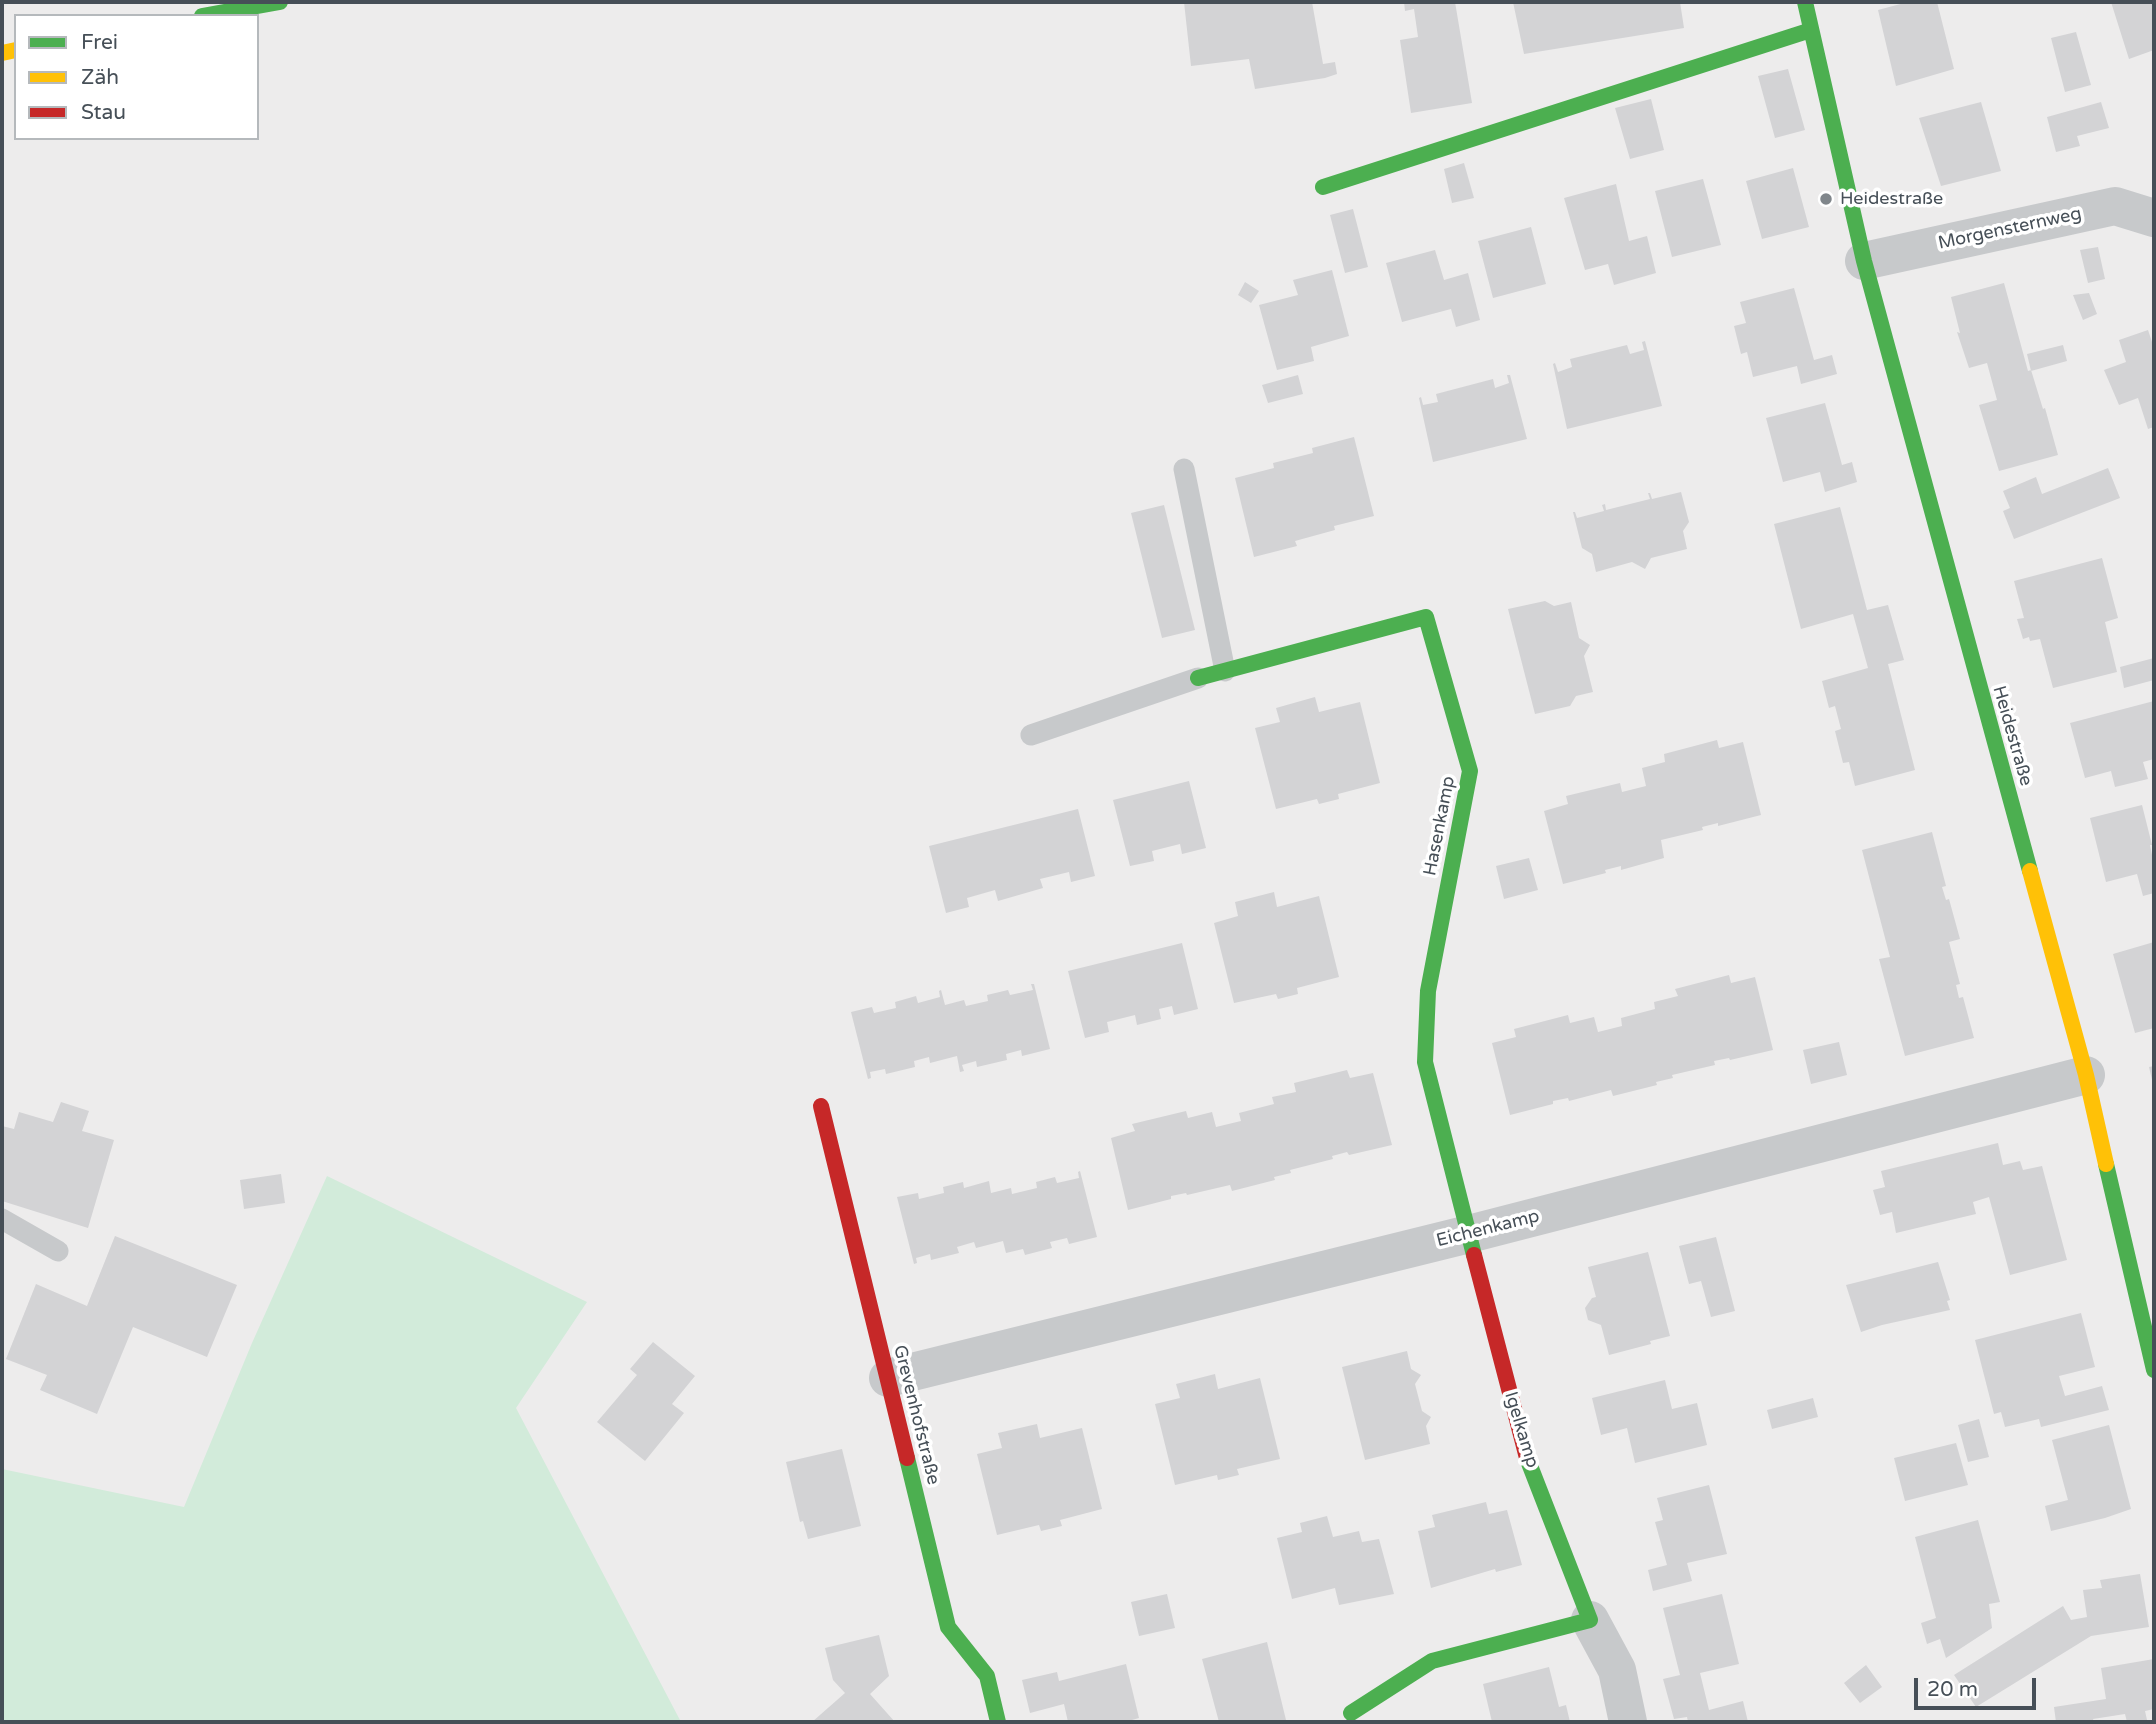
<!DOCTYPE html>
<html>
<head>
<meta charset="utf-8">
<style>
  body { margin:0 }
  #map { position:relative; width:2156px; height:1724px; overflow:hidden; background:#edecec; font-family:"Varela Round",sans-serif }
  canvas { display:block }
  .frame { position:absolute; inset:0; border:4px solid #464f57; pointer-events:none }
  .legend { position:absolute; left:14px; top:14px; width:245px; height:126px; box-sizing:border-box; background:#fff; border:2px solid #b5b9bc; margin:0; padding:9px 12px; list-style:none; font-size:21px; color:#464f57 }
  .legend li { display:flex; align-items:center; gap:14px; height:35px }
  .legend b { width:35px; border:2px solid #b5b9bc }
  .scale { position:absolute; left:1914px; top:1678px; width:122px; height:32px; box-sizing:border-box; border:4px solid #464f57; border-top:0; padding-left:9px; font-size:21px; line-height:24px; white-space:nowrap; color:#464f57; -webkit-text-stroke:5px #fff; paint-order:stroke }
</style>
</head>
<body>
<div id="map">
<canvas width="2156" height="1724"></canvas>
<div class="frame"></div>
<ul class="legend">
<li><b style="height:9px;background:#4caf50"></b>Frei</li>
<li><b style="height:9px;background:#ffc107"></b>Zäh</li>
<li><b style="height:9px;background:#c62828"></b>Stau</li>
</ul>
<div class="scale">20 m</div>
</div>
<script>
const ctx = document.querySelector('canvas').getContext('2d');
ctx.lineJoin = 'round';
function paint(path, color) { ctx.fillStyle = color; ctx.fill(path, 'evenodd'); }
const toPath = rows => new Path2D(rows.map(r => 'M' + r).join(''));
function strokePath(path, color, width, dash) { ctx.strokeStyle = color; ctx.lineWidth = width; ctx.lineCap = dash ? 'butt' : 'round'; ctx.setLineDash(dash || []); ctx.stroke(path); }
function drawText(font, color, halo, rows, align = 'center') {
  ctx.font = font + ' "Varela Round",sans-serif'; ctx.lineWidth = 7; ctx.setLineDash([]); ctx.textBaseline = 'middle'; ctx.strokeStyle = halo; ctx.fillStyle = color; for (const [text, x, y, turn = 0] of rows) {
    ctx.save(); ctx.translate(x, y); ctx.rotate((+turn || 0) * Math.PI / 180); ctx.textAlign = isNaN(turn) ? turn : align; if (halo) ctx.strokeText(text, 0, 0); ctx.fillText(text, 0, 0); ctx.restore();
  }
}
paint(toPath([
  [327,1176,587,1302,516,1408,681,1722,2,1722,2,1469,184,1507,252,1343]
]), '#d2ebda');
paint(toPath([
  [1184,2,1312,2,1323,64,1335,62,1337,74,1325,78,1255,89,1249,59,1191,66],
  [1404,2,1455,2,1472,103,1411,113,1400,40,1418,37,1414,9,1405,11],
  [1513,2,1680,2,1684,28,1524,54],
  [1908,2,1937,2,1954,69,1896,86,1878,10],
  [2111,2,2154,2,2154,50,2129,59],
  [2076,32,2091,85,2065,92,2051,38],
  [1788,69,1805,130,1775,138,1758,76],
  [1651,99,1664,150,1630,159,1615,108],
  [1981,102,2001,171,1941,186,1919,118],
  [2101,102,2109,128,2077,136,2080,146,2056,152,2047,117],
  [1464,163,1474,198,1452,203,1444,169],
  [1793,168,1809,227,1762,239,1746,181],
  [1703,179,1721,245,1672,257,1655,191],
  [1616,184,1629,241,1647,236,1656,273,1614,285,1608,264,1585,270,1564,198],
  [1353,209,1368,267,1345,273,1330,215],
  [1531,227,1546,284,1493,298,1478,241],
  [2098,247,2105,279,2088,283,2080,250],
  [1435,250,1444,280,1468,273,1480,320,1456,327,1451,309,1402,322,1386,263],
  [1332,270,1349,336,1311,347,1314,361,1277,370,1259,305,1298,295,1293,280],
  [1245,282,1259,291,1251,303,1238,295],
  [2004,283,2028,371,2031,370,2043,409,2045,408,2058,455,1999,471,1979,405,1997,400,1987,363,1969,368,1957,332,1960,333,1951,297],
  [1794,288,1814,360,1832,355,1837,374,1801,384,1797,366,1753,377,1747,352,1741,354,1734,326,1746,323,1740,302],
  [2089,293,2097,314,2083,320,2073,295],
  [2148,330,2154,348,2154,427,2148,429,2138,398,2119,405,2104,370,2126,362,2119,340],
  [1645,341,1662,406,1567,429,1553,364,1555,363,1558,372,1572,367,1570,359,1627,345,1630,354,1644,350,1642,342],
  [2063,345,2067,361,2031,371,2027,354],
  [1298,375,1303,394,1268,403,1262,385],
  [1507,375,1510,375,1527,439,1433,462,1419,398,1421,397,1423,405,1438,402,1436,394,1493,379,1495,388,1509,383],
  [1825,403,1842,465,1852,462,1857,482,1825,492,1820,472,1783,482,1766,418],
  [1354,437,1374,516,1334,526,1335,530,1295,541,1297,546,1254,557,1235,478,1274,468,1273,463,1313,453,1312,448],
  [2108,468,2120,498,2014,539,2003,511,2010,508,2003,491,2036,477,2042,494],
  [1681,492,1689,522,1683,531,1687,549,1651,558,1645,569,1632,562,1596,572,1592,554,1582,548,1573,512,1575,512,1577,518,1604,511,1602,505,1605,504,1606,510,1650,499,1648,493,1650,493,1652,499],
  [1164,505,1195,630,1162,638,1131,513],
  [1840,507,1867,610,1888,605,1904,660,1888,664,1915,770,1855,786,1849,762,1843,763,1835,731,1841,729,1835,706,1829,708,1822,681,1868,668,1853,614,1801,629,1774,524],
  [2102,558,2118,618,2105,622,2117,672,2053,688,2040,639,2030,641,2029,637,2023,639,2017,619,2024,618,2014,581],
  [1545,601,1554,606,1571,602,1579,638,1590,645,1584,656,1593,692,1576,696,1570,706,1535,714,1508,609],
  [2154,658,2154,680,2124,688,2120,667],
  [1315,697,1319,712,1360,702,1380,783,1338,794,1339,799,1319,804,1317,799,1276,809,1255,728,1280,722,1276,708],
  [2154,701,2154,759,2143,762,2148,779,2115,787,2111,771,2085,778,2070,723],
  [1717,740,1719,748,1743,742,1761,815,1718,826,1718,823,1702,827,1703,830,1661,840,1664,858,1621,870,1621,866,1605,870,1606,873,1563,884,1544,811,1568,804,1566,796,1620,783,1622,792,1646,786,1642,768,1665,762,1664,754],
  [1189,781,1206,848,1182,854,1180,844,1152,851,1154,861,1130,866,1113,800],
  [2142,805,2152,845,2150,845,2154,865,2154,893,2143,896,2137,874,2106,882,2090,818],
  [1078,809,1095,876,1071,882,1069,872,1040,879,1043,888,998,901,995,890,967,898,969,907,946,913,929,846],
  [1932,832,1946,886,1942,887,1946,900,1949,899,1960,939,1949,942,1960,984,1956,985,1959,998,1963,997,1974,1038,1905,1056,1879,959,1890,957,1862,850],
  [1529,858,1538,890,1504,899,1496,866],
  [1274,892,1277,907,1319,896,1339,977,1297,988,1298,994,1278,999,1276,994,1234,1003,1214,923,1238,916,1235,902],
  [2154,942,2154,1028,2135,1033,2113,954],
  [1182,943,1198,1009,1174,1015,1172,1006,1159,1009,1161,1019,1137,1025,1135,1015,1107,1022,1109,1032,1085,1038,1068,971],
  [1729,975,1731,983,1755,977,1773,1050,1730,1060,1729,1058,1714,1061,1715,1065,1672,1075,1673,1078,1656,1082,1657,1085,1613,1096,1611,1090,1569,1101,1568,1098,1553,1101,1553,1104,1510,1115,1492,1043,1516,1037,1514,1029,1568,1015,1570,1023,1594,1017,1598,1032,1622,1026,1621,1018,1655,1009,1654,1002,1678,996,1675,989],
  [1031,984,1034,984,1050,1049,1022,1056,1021,1050,1006,1054,1007,1060,977,1067,976,1061,962,1065,964,1071,960,1072,957,1056,930,1063,929,1057,914,1061,915,1067,886,1074,885,1069,870,1072,871,1078,868,1079,851,1012,872,1007,874,1013,896,1008,895,1002,916,996,918,1003,940,997,939,991,941,990,945,1005,964,1000,966,1006,988,1001,987,995,1008,990,1010,995,1033,990],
  [1839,1042,1847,1075,1811,1084,1803,1050],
  [2154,1066,2154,1084,2153,1084,2149,1067],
  [1347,1070,1350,1078,1373,1073,1392,1145,1349,1155,1347,1152,1332,1156,1333,1159,1290,1170,1291,1173,1274,1177,1275,1180,1232,1191,1230,1185,1187,1195,1186,1193,1171,1196,1171,1199,1128,1210,1111,1138,1135,1131,1132,1124,1186,1111,1188,1118,1212,1112,1216,1127,1241,1121,1239,1113,1274,1104,1272,1097,1296,1092,1294,1083],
  [61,1102,89,1111,82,1131,114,1140,88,1228,2,1201,2,1126,14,1129,19,1112,53,1122],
  [1998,1143,2003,1165,2020,1161,2023,1170,2042,1166,2067,1260,2010,1275,1989,1197,1973,1202,1976,1214,1896,1233,1892,1212,1880,1215,1873,1190,1885,1187,1881,1171],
  [1080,1171,1097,1237,1069,1244,1067,1238,1050,1242,1052,1248,1025,1255,1023,1249,1006,1253,1003,1241,976,1248,974,1242,957,1247,959,1253,931,1260,930,1254,916,1258,917,1263,914,1264,897,1197,918,1193,919,1199,944,1193,943,1187,963,1182,964,1188,989,1181,991,1193,1011,1188,1012,1194,1037,1188,1036,1182,1055,1177,1057,1183,1079,1178,1078,1172],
  [281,1174,285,1203,244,1209,240,1180],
  [115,1236,237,1285,207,1357,133,1327,97,1414,40,1390,47,1375,6,1359,36,1284,87,1306],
  [1716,1237,1735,1311,1711,1317,1701,1281,1689,1284,1679,1246],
  [1648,1252,1670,1336,1650,1341,1651,1344,1609,1355,1601,1325,1588,1320,1585,1308,1592,1298,1596,1297,1588,1267],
  [1938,1262,1950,1300,1947,1301,1950,1310,1882,1325,1861,1332,1846,1285],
  [2081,1313,2095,1367,2059,1376,2065,1396,2102,1386,2109,1410,2041,1427,2039,1419,2005,1427,2001,1412,1994,1414,1975,1340],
  [653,1342,695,1376,672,1404,684,1413,645,1461,597,1422,637,1375,630,1369],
  [1407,1351,1411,1369,1421,1375,1415,1384,1422,1411,1431,1417,1426,1426,1430,1444,1365,1460,1342,1367],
  [1215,1374,1218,1389,1260,1378,1280,1459,1237,1469,1239,1475,1218,1480,1217,1475,1175,1485,1155,1404,1180,1398,1176,1384],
  [1665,1380,1672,1409,1697,1403,1707,1445,1635,1463,1627,1428,1601,1435,1592,1398],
  [1813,1398,1818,1417,1772,1429,1767,1410],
  [1979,1419,1989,1457,1968,1462,1958,1425],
  [1037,1424,1040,1438,1082,1428,1102,1509,1060,1520,1062,1526,1041,1531,1039,1525,997,1535,977,1454,1002,1448,998,1433],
  [2109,1425,2131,1509,2105,1518,2051,1531,2045,1506,2068,1500,2052,1440],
  [1956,1443,1968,1485,1905,1501,1894,1458],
  [842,1449,861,1526,808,1539,803,1521,800,1522,786,1462],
  [1709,1485,1727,1554,1687,1563,1692,1581,1653,1591,1648,1570,1667,1565,1655,1522,1663,1520,1657,1498],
  [1486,1502,1489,1514,1507,1510,1522,1565,1496,1572,1495,1569,1431,1588,1418,1531,1435,1527,1432,1515],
  [1327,1516,1333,1537,1359,1531,1362,1542,1379,1539,1394,1594,1339,1605,1335,1588,1292,1599,1277,1538,1302,1532,1300,1523],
  [1978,1520,2000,1602,1989,1604,1992,1628,1946,1658,1940,1639,1927,1644,1921,1623,1936,1618,1915,1537],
  [2140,1574,2149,1627,2091,1636,1976,1707,1954,1675,2063,1606,2071,1620,2087,1617,2083,1590,2102,1588,2100,1580],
  [1167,1594,1175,1628,1139,1636,1131,1602],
  [1722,1594,1739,1664,1700,1673,1709,1710,1743,1701,1748,1722,1688,1722,1687,1717,1674,1719,1663,1679,1680,1675,1663,1608],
  [879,1635,889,1676,870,1694,895,1722,812,1722,845,1693,833,1680,825,1648],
  [1267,1642,1286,1720,1277,1722,1219,1722,1202,1659],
  [2154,1659,2154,1709,2145,1711,2147,1720,2127,1722,2125,1714,2093,1719,2094,1722,2056,1722,2054,1707,2106,1699,2101,1668],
  [1126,1664,1139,1718,1125,1722,1068,1722,1064,1704,1030,1713,1022,1680,1057,1672,1059,1681],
  [1866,1665,1882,1687,1860,1703,1844,1683],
  [1549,1667,1559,1707,1566,1705,1570,1722,1492,1722,1483,1684]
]), '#d3d3d5');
strokePath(toPath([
  [1184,469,1225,671],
  [1031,735,1198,678],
  [2,1219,58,1251]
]), '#c7c9cb', 21);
strokePath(toPath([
  [1864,261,2115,206,2154,218],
  [888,1378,1469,1234,2086,1075],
  [1590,1620,1617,1670,1628,1722]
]), '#c7c9cb', 38);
strokePath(toPath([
  [1805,2,1864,261,2030,871],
  [202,16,280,2],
  [1323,187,1811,30],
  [1198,678,1426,617,1470,771,1428,991,1425,1062,1474,1255],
  [2106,1164,2154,1370],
  [907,1458,948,1627,987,1676,998,1722],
  [1351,1713,1432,1661,1590,1620,1527,1458]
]), '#4caf50', 16);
strokePath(toPath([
  [2,53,16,50],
  [2030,871,2086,1075,2106,1164]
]), '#ffc107', 16);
strokePath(toPath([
  [821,1106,907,1458],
  [1474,1255,1527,1458]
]), '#c62828', 16);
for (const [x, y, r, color] of [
  [1826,199,7,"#80868b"]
]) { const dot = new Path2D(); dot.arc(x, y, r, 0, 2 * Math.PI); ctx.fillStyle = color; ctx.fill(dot); strokePath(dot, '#fff', 2.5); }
drawText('18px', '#464f57', '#fff', [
  ["Heidestraße",1840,199]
], 'left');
drawText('18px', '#464f57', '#fff', [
  ["Morgensternweg",2010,229,-12],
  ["Heidestraße",2012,736,74],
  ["Hasenkamp",1440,826,-79],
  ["Eichenkamp",1488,1229,-14],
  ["Grevenhofstraße",916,1415,76],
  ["Igelkamp",1521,1430,73]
]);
</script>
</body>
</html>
